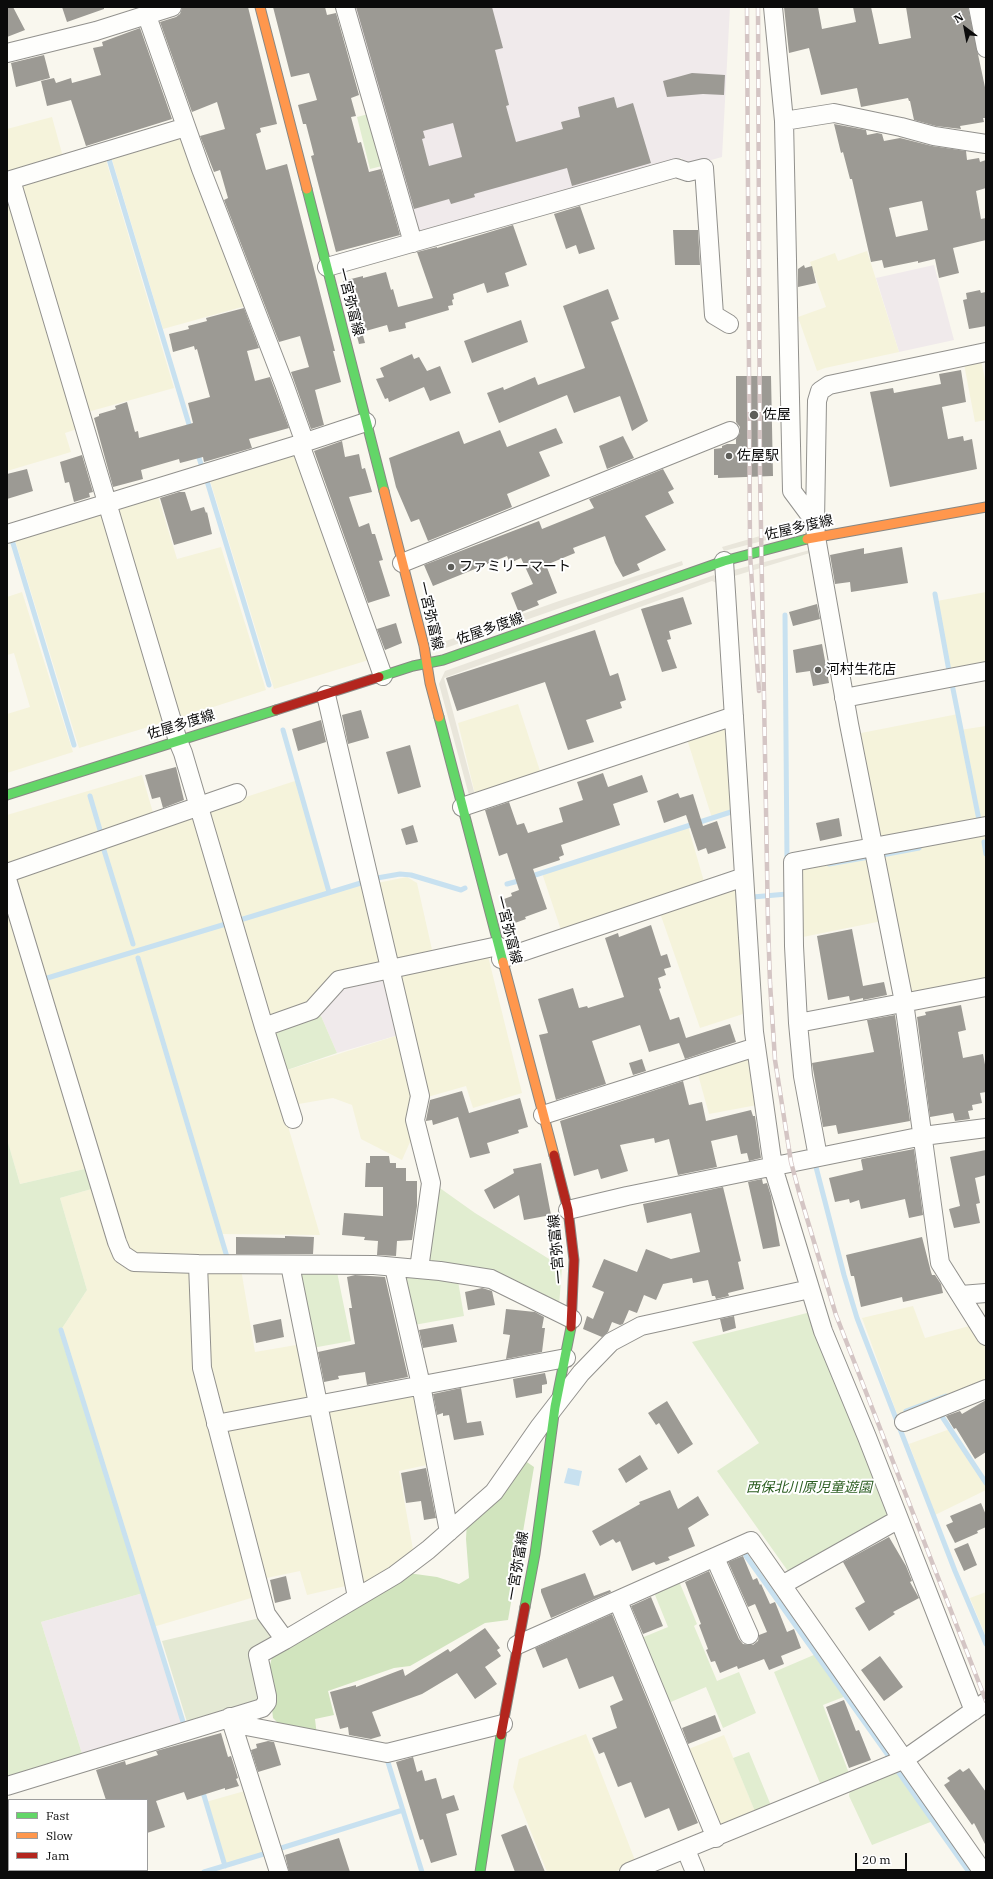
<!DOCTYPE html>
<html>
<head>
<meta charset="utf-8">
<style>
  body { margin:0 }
  #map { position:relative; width:993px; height:1879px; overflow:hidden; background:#f9f7ee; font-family:"IBM Plex Serif",serif }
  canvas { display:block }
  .frame { position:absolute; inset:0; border:8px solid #0b0b0b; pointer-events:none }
  .legend { position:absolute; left:8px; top:1799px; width:140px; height:72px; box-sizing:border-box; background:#fff; border:1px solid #9d9d9d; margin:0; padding:5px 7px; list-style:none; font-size:12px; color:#0b0b0b }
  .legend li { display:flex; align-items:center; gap:8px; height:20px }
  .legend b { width:20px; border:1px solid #9d9d9d }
  .north { position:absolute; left:945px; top:8px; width:40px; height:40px; -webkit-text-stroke:3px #fff; paint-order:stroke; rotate:328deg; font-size:11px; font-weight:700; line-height:16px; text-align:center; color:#0b0b0b }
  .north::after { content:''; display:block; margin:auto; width:14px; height:18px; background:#0b0b0b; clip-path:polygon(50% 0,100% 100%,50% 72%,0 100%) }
  .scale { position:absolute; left:855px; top:1853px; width:52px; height:18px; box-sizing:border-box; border:2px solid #0b0b0b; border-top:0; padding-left:5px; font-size:12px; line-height:14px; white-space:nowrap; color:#0b0b0b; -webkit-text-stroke:3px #fff; paint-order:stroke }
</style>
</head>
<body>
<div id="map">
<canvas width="993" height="1879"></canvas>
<div class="frame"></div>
<ul class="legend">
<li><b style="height:5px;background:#63d668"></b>Fast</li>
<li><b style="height:5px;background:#ff974d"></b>Slow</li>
<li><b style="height:5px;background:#b3261e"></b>Jam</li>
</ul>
<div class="north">N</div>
<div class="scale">20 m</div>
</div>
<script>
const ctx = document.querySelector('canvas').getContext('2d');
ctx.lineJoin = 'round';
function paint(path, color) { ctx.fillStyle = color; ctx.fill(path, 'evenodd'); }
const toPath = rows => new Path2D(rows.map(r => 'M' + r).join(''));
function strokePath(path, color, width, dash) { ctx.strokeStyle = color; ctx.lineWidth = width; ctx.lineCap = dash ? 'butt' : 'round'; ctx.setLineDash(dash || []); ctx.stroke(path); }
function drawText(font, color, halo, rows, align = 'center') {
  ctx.font = font + ' "IBM Plex Serif","Noto Sans JP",serif'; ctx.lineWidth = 4; ctx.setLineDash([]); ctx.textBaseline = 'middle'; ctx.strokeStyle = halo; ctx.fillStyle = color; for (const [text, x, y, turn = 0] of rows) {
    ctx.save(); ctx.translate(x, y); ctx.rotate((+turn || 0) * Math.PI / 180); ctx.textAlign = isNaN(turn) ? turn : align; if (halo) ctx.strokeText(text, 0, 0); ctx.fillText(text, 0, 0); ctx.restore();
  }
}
paint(toPath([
  [350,7,730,7,722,157,689,166,683,164,682,158,417,234],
  [934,265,954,340,899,352,876,278],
  [389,977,402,1034,337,1053,321,1016,340,986],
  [143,1593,184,1725,83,1757,41,1622]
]), '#f0eaeb');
paint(toPath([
  [52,117,63,157,7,175,7,129],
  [178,135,185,139,249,305,163,329,111,156],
  [105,157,174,388,84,413,16,184],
  [7,190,80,428,65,433,71,452,7,471],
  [867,251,899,352,825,368,817,371,798,317,826,307,810,262,835,253,838,261],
  [981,360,986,384,986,420,975,422,964,364],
  [287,454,299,456,372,659,274,689,209,477],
  [157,493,177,559,221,547,266,690,176,719,114,513,119,504],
  [99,511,105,514,168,721,79,748,14,537],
  [22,592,73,752,7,773,7,714,30,707,14,653,7,655,7,597],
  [986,592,986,665,949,671,937,601],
  [518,704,542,777,476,798,458,723],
  [958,714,960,730,986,726,986,821,877,841,856,734],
  [731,727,734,811,712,818,686,736],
  [142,775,154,816,9,866,7,861,7,815],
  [298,780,329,892,364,882,386,965,333,973,308,1006,269,1019,206,810],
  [196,813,320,1235,220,1234,227,1257,134,1256,126,1249,11,878],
  [688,826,705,885,562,933,542,873],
  [986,835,986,982,907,993,882,855],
  [869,857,882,921,798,938,796,870],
  [407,877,417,883,433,954,395,962,377,883],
  [738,886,746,1013,700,1028,659,910],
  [7,893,89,1168,20,1184,7,1139],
  [488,956,522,1093,473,1108,466,1086,424,1098,395,975],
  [402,1034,419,1143,410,1142,402,1160,361,1139,352,1105,333,1098,293,1105,281,1072],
  [747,1055,751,1059,757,1105,709,1114,697,1071],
  [95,1188,114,1255,186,1266,194,1274,200,1369,258,1596,153,1627,61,1330,87,1290,60,1198],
  [203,1268,241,1269,255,1352,302,1344,313,1403,224,1419,205,1368],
  [913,1306,925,1338,973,1325,986,1346,986,1380,897,1414,862,1318],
  [416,1392,431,1464,399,1471,414,1555,371,1585,359,1583,323,1411],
  [316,1411,350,1585,307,1595,300,1571,262,1579,223,1427],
  [950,1429,986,1483,986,1490,935,1515,909,1444],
  [986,1592,986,1637,970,1598],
  [586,1734,636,1863,614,1872,547,1872,513,1787,519,1759],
  [724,1735,756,1814,718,1829,686,1750],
  [248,1790,267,1853,225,1866,206,1802]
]), '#f5f3db');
paint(toPath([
  [372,113,386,165,370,169,357,117],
  [321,1016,337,1053,281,1072,271,1035],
  [7,1139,20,1184,89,1168,95,1188,60,1198,87,1290,61,1330,143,1593,41,1622,83,1757,7,1781],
  [437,1186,475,1213,562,1267,559,1306,427,1265],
  [303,1270,337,1272,351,1341,312,1348,298,1277],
  [403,1275,458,1281,464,1316,414,1325],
  [811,1312,890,1518,790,1574,717,1471,759,1443,692,1342],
  [678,1579,697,1624,694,1626,717,1681,739,1672,756,1713,723,1728,706,1687,666,1704,639,1639,668,1627,653,1590],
  [816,1654,846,1696,823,1705,850,1776,822,1788,774,1672],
  [749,1752,772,1808,756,1814,733,1758],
  [897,1770,933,1821,872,1845,849,1796,850,1789]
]), '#e1edd0');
paint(toPath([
  [524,1460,534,1467,508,1620,485,1623,410,1666,394,1668,328,1691,334,1715,315,1719,317,1736,281,1726,273,1718,272,1709,269,1669,272,1657,408,1573,437,1577,459,1584,469,1578,466,1539,467,1521]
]), '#d1e4be');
paint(toPath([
  [264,1617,280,1639,252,1653,260,1696,256,1704,188,1725,162,1641]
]), '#e4e9d4');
paint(toPath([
  [801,514,805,519,805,528,801,531,724,551,722,547,798,525],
  [810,550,810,553,731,577,730,571],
  [682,561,683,565,440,650,434,638,443,642,559,601],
  [714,575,719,584,712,581,444,678,476,799,470,799,439,684,445,671]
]), '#e9e6db');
paint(toPath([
  [568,1468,582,1471,579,1486,564,1483]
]), '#c8e1f0');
strokePath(toPath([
  [108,156,191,431],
  [197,452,201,464],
  [207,481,269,685],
  [12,540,74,745],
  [935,594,949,671],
  [785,615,787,862],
  [952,684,979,820],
  [283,730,329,892],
  [90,796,100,830],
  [984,842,986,854],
  [103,847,133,944],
  [882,855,919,848],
  [829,864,869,857],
  [529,877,734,811],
  [377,878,400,874,411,875,461,890,465,888],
  [507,884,522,880],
  [752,892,753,897,787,894],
  [240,920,364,882],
  [138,958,227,1257],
  [44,979,229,923],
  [816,1167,844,1275,857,1318,955,1571,986,1644],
  [61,1330,184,1725],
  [906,1411,946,1396],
  [939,1412,986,1483],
  [746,1556,890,1758],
  [387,1759,422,1872],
  [897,1770,969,1872],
  [202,1789,225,1866],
  [275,1850,403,1810],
  [204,1872,267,1853]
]), '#c8e1f0', 5);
paint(toPath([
  [7,7,13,7,25,30,7,37],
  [62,7,104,7,104,9,67,22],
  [186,7,248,7,277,124,260,128,261,132,256,134,266,170,287,164,335,351,333,351,341,382,315,390,324,425,311,429,291,372,309,367,300,336,279,342,224,200,228,198,220,170,214,172,200,136,225,129,217,102,192,112,160,22,176,17,180,14,182,8],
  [273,7,325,7,327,15,336,13,359,95,351,98,356,116,351,117,358,143,361,142,369,172,381,169,400,235,336,252,311,156,314,155,306,124,303,124,298,105,317,100,309,73,291,77],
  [356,7,492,7,503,48,495,50,509,105,506,106,516,142,563,129,561,122,580,117,578,107,614,97,617,108,633,103,651,163,572,186,567,168,474,194,475,197,451,204,449,199,414,209],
  [453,123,462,157,429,166,422,139,425,138,423,131],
  [784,7,818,7,822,29,856,22,853,7,871,7,879,44,881,44,911,38,906,7,968,7,986,92,986,118,983,118,984,122,960,126,961,129,936,126,914,120,910,101,909,101,908,98,861,107,857,88,821,95,809,48,789,53],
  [140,28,172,119,86,146,71,100,47,106,41,81,54,78,56,83,71,78,72,83,101,75,93,48,103,46,102,42],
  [44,55,50,78,16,87,11,63],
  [692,73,725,75,724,95,703,94,667,97,663,81],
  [834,124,866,130,867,135,877,133,882,134,884,141,900,138,932,146,966,151,967,160,979,158,980,162,986,160,986,188,976,191,981,219,986,218,986,240,953,248,959,273,939,278,935,259,918,263,918,261,884,268,882,260,871,262,852,179,850,179,843,152,841,153],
  [922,201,928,230,896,237,889,208],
  [580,206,595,249,579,254,576,245,566,249,554,214],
  [513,225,527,265,505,273,509,286,487,293,484,283,453,294,454,299,452,300,453,305,448,306,449,310,405,323,406,328,389,332,387,325,362,332,365,343,359,344,343,281,363,276,363,278,386,272,391,290,393,289,398,307,433,298,417,252,437,247,437,248],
  [673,230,698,230,700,265,675,265],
  [804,265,805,268,812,266,816,283,798,287,798,269],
  [608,289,619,319,611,322,648,421,632,431,620,396,574,413,567,395,499,423,487,393,503,387,504,390,535,377,538,385,585,368,563,306],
  [980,290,981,293,986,292,986,326,969,329,963,300,967,299,966,293],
  [244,308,259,348,247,351,255,381,270,377,289,428,249,439,252,448,204,462,203,457,180,463,179,459,141,470,143,479,113,487,94,418,99,416,99,414,116,409,115,406,127,402,135,432,138,431,139,438,193,423,188,403,210,397,197,349,195,350,194,346,173,352,169,334,189,329,188,326,207,321,206,318],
  [521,320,528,342,472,363,464,341],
  [412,354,414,359,419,357,427,371,440,366,451,393,430,401,424,387,389,402,388,398,385,399,376,379,384,377,380,368],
  [961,370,966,402,942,407,948,439,963,436,964,441,972,439,977,469,890,487,870,392,893,388,894,393,941,384,939,374],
  [736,376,771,376,773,476,718,478,718,475,714,475,714,449,722,448,722,446,727,444,736,444,736,439,740,433,740,427,736,422],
  [556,428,563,443,539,452,550,476,507,494,512,507,428,541,419,519,411,522,396,487,389,458,459,431,464,444,500,430,507,447],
  [623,436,634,458,607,469,599,446],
  [342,441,345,457,359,454,362,469,365,468,372,492,349,497,359,527,369,523,372,534,375,534,383,560,379,561,390,596,368,603,314,451],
  [82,455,93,492,89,493,90,497,74,502,69,482,65,483,60,462],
  [27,469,33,491,7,499,7,474],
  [663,469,674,489,668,492,674,503,645,516,666,550,637,564,640,570,623,577,615,563,605,536,573,548,575,553,546,565,557,593,537,601,539,605,519,613,511,593,533,584,521,558,510,563,507,556,433,586,424,565,539,521,542,529,594,508,589,499],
  [179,492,185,492,191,511,204,507,206,513,207,512,212,534,174,545,160,498],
  [902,547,908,583,851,592,850,582,835,584,830,555,864,548,864,554],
  [683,597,692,624,669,631,671,639,667,640,677,668,662,672,641,609],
  [817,604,820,619,793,626,789,612],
  [396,623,402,643,385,650,377,629],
  [595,630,610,676,618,673,626,700,620,702,622,708,586,720,594,742,568,750,545,682,457,711,446,678],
  [822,644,829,683,813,686,810,671,796,673,793,650],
  [361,710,369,738,348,744,342,715],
  [321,720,326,742,298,751,292,729],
  [410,745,421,787,398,794,386,752],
  [176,767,184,800,163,808,160,797,152,799,145,775],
  [603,773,608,787,642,775,648,792,613,804,620,825,561,845,564,855,559,857,560,860,533,869,547,909,525,917,526,919,512,924,504,899,512,896,511,893,519,890,507,853,499,856,485,810,509,802,517,825,524,823,528,833,563,822,559,808,583,800,577,782],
  [678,793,680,798,693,794,703,826,717,821,726,848,708,854,706,848,698,851,686,815,664,823,657,801],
  [839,818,842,836,820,841,816,823],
  [413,825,418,842,406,845,401,829],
  [651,925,661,956,667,954,671,967,664,969,666,975,658,978,661,988,659,989,670,1020,679,1017,686,1038,730,1024,736,1042,685,1059,679,1043,649,1052,640,1025,592,1041,606,1084,556,1100,539,1035,548,1033,538,999,573,988,579,1008,587,1006,588,1008,624,997,605,938,618,933,619,937],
  [852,929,863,986,884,982,887,995,863,1000,863,998,850,1001,849,996,828,1000,817,936],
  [961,1005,966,1030,958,1032,963,1058,983,1054,986,1070,986,1092,980,1093,982,1103,972,1105,973,1110,968,1111,970,1119,955,1121,953,1113,930,1117,917,1017,926,1015,925,1012],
  [895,1015,910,1121,838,1134,836,1125,823,1127,812,1063,874,1052,867,1020],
  [642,1059,646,1071,633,1075,629,1063],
  [683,1081,689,1105,702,1102,706,1121,751,1110,753,1116,755,1116,761,1158,749,1161,747,1153,741,1154,737,1135,711,1141,717,1167,678,1175,669,1139,655,1143,654,1138,620,1145,628,1171,601,1179,598,1169,574,1176,560,1121],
  [462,1091,469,1113,520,1098,528,1127,518,1130,519,1133,487,1143,490,1153,470,1158,458,1117,433,1125,432,1120,426,1121,426,1120,430,1100],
  [914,1149,923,1215,909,1218,905,1199,861,1209,859,1200,850,1203,849,1199,835,1202,829,1178,863,1170,861,1160,862,1159],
  [986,1150,986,1175,975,1178,980,1203,976,1204,980,1223,954,1228,949,1209,960,1206,950,1157],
  [370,1156,389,1156,390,1163,396,1163,396,1168,406,1168,406,1181,417,1181,417,1206,412,1240,397,1241,396,1256,377,1255,378,1241,364,1240,365,1237,342,1235,344,1213,383,1216,383,1187,365,1187,366,1163,370,1163],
  [541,1163,551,1215,524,1220,519,1195,494,1209,484,1190,514,1173,513,1169],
  [762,1179,763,1184,767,1183,771,1196,780,1246,763,1249,748,1182],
  [723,1187,741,1261,738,1262,744,1289,728,1293,729,1296,716,1299,715,1296,712,1296,708,1280,693,1283,692,1278,663,1284,656,1300,644,1295,637,1313,629,1310,623,1324,620,1325,612,1322,608,1332,602,1337,583,1329,587,1316,593,1319,604,1292,592,1287,604,1259,637,1272,646,1249,671,1259,700,1252,691,1213,647,1223,643,1204],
  [285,1236,314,1237,313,1254,236,1254,236,1237,285,1238],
  [922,1237,931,1272,932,1275,935,1275,941,1284,943,1293,903,1302,902,1297,861,1307,854,1276,851,1276,846,1255],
  [355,1275,385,1277,408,1377,367,1385,365,1372,338,1376,339,1379,324,1382,318,1352,355,1344,349,1308,352,1308,347,1277],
  [482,1288,492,1291,495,1305,468,1310,465,1292],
  [506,1309,535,1312,544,1317,542,1328,545,1328,542,1352,506,1359,510,1335,503,1334],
  [734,1316,736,1328,723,1332,720,1319],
  [281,1319,284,1337,256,1343,253,1325],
  [453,1324,457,1342,423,1348,419,1330],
  [545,1373,547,1382,547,1384,542,1385,542,1393,516,1398,513,1379],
  [461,1388,467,1423,481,1421,484,1435,454,1440,449,1415,443,1416,443,1413,437,1415,433,1394],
  [986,1400,986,1452,975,1459,956,1428,954,1429,946,1416,960,1411,962,1414],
  [667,1401,693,1444,678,1454,659,1423,656,1425,648,1413],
  [640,1455,648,1469,626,1483,618,1469],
  [426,1468,436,1518,424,1520,421,1501,406,1503,401,1473],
  [670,1490,678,1509,698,1496,709,1515,688,1528,695,1546,668,1557,670,1560,656,1565,654,1562,632,1571,620,1541,616,1543,613,1539,600,1546,592,1531,640,1504,639,1502],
  [981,1503,986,1515,986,1527,977,1531,978,1533,955,1543,946,1525,953,1522,950,1516],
  [889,1537,906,1566,912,1581,910,1582,919,1598,893,1612,895,1614,869,1631,855,1608,865,1602,843,1562],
  [968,1543,977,1565,964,1571,954,1549],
  [743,1556,753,1580,757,1578,760,1585,761,1584,770,1604,775,1602,787,1632,794,1629,801,1648,781,1656,784,1664,769,1670,764,1659,738,1669,737,1666,720,1673,715,1661,711,1662,706,1650,708,1649,699,1625,701,1624,685,1582,709,1571,739,1639,743,1644,753,1645,758,1641,759,1635,767,1632,755,1604,748,1607,728,1562],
  [585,1573,594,1596,610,1590,611,1592,551,1618,541,1592,541,1589],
  [286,1576,291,1599,275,1603,270,1580],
  [651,1597,663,1626,643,1634,631,1606],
  [612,1614,698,1823,678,1831,669,1808,645,1818,631,1782,618,1787,604,1752,599,1754,592,1738,617,1728,610,1706,623,1700,613,1676,579,1689,567,1658,543,1668,535,1648],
  [485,1628,500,1648,497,1650,501,1656,485,1667,497,1684,475,1699,457,1673,422,1694,372,1712,381,1736,371,1739,349,1735,348,1727,340,1729,330,1692,356,1685,356,1687,403,1669,405,1676,448,1649,450,1652],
  [880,1656,903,1687,884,1701,861,1670],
  [844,1700,856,1731,859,1730,871,1760,849,1768,826,1707],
  [715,1715,721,1731,688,1744,682,1728],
  [221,1733,228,1757,231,1756,238,1778,236,1779,239,1786,225,1790,225,1788,187,1800,184,1792,156,1801,165,1827,147,1833,147,1800,106,1800,96,1770,125,1761,126,1765,158,1755,156,1751],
  [268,1741,274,1742,281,1765,258,1772,251,1750,257,1748,256,1744],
  [413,1757,417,1772,422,1770,425,1781,436,1778,442,1799,454,1795,459,1810,446,1814,457,1855,431,1863,423,1839,420,1840,396,1762],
  [969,1768,986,1792,986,1846,974,1823,972,1825,944,1785,950,1781,947,1778,960,1769,963,1772],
  [526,1825,545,1872,515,1872,501,1835],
  [339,1838,350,1872,289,1872,285,1855]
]), '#9c9a94');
const street = toPath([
  [345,7,413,243],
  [773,7,784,121,792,491,815,522,816,537,849,724,904,1002,940,1263,986,1336],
  [978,7,986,48],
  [147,16,201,169,284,384,305,443],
  [7,53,96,31,172,7],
  [784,121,834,113,901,127,934,136,986,144],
  [11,180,178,741,183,753,264,1027,293,1119],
  [7,181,186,127],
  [327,267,676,168,688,172,704,168,714,315,729,324],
  [300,444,383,676],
  [815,522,817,401,820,391,829,385,986,352],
  [7,534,300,444,366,422],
  [724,561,754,1032,773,1167,823,1331,867,1437,974,1711],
  [402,563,730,431],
  [326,695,420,1096,415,1120,431,1183,419,1269],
  [844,698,986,671],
  [462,807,734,716],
  [986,826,793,862,794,946,798,1023,986,987],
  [7,873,237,793],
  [7,879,117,1242,122,1254,134,1262,198,1264,202,1368,266,1614,285,1640,258,1655,267,1696,267,1702,262,1708,7,1786],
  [501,959,744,877],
  [798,1023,803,1076,818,1157],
  [264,1027,312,1010,339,980,498,946],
  [543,1115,756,1047],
  [568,1210,627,1196,923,1136,986,1128],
  [198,1264,374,1265,440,1271,491,1279,572,1319],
  [290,1265,357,1597],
  [394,1267,421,1385,449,1532],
  [961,1295,986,1293],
  [904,1422,986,1389],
  [216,1424,566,1358],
  [715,1558,749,1635],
  [782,1585,899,1519],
  [618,1601,716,1838],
  [285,1640,395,1575,428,1550,494,1492,540,1426,581,1373,611,1342,641,1326,810,1289],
  [517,1645,751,1541,983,1872],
  [230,1717,246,1726,387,1753,503,1724],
  [230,1717,279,1872],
  [686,1850,695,1872],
  [629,1872,905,1759,986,1702]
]);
const fast = toPath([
  [307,189,384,491],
  [379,677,413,666,443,660,724,561,807,539],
  [439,717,503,962],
  [7,795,276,710],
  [525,1607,535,1554,555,1407,571,1327],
  [7,1860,9,1861],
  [32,1870,37,1872],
  [480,1872,501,1735]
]);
const slow = toPath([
  [260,7,307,189],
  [384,491,424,646,430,683,439,717],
  [807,539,986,507],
  [503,962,554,1155]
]);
const jam = toPath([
  [276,710,379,677],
  [554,1155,568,1210,574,1260,571,1327],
  [501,1735,525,1607]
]);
strokePath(street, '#92918d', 20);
strokePath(fast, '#898884', 11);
strokePath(slow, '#898884', 11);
strokePath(jam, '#898884', 11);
strokePath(street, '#fefefc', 18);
strokePath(fast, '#63d668', 9);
strokePath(slow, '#ff974d', 9);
strokePath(jam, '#b3261e', 9);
const rail = toPath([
  [747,7,750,554,759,691],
  [758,7,760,472,768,923,770,983,775,1060,791,1162,799,1192,836,1315,986,1701]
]);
strokePath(rail, '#d4c5c4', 4.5);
strokePath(rail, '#fff', 3, [9]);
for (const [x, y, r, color] of [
  [754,415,5,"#5e5e5a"],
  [729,456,4,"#5e5e5a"],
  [451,567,4,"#5e5e5a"],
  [818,670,4,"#5e5e5a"]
]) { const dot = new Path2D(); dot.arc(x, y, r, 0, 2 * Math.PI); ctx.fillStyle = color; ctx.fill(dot); strokePath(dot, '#fff', 1.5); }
drawText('14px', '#0b0b0b', '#fff', [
  ["一宮弥富線",350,302,76],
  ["佐屋多度線",799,528,-13],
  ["一宮弥富線",430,616,77],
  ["佐屋多度線",490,629,-19],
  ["佐屋多度線",181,725,-17],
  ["一宮弥富線",508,930,76],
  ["一宮弥富線",557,1249,-95],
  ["一宮弥富線",518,1566,-80]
]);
drawText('14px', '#0b0b0b', '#fff', [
  ["佐屋",763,415],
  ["佐屋駅",737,456],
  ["ファミリーマート",459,567],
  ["河村生花店",826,670]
], 'left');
drawText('italic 14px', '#2b5d21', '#fff', [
  ["西保北川原児童遊園",809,1488]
]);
</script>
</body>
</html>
